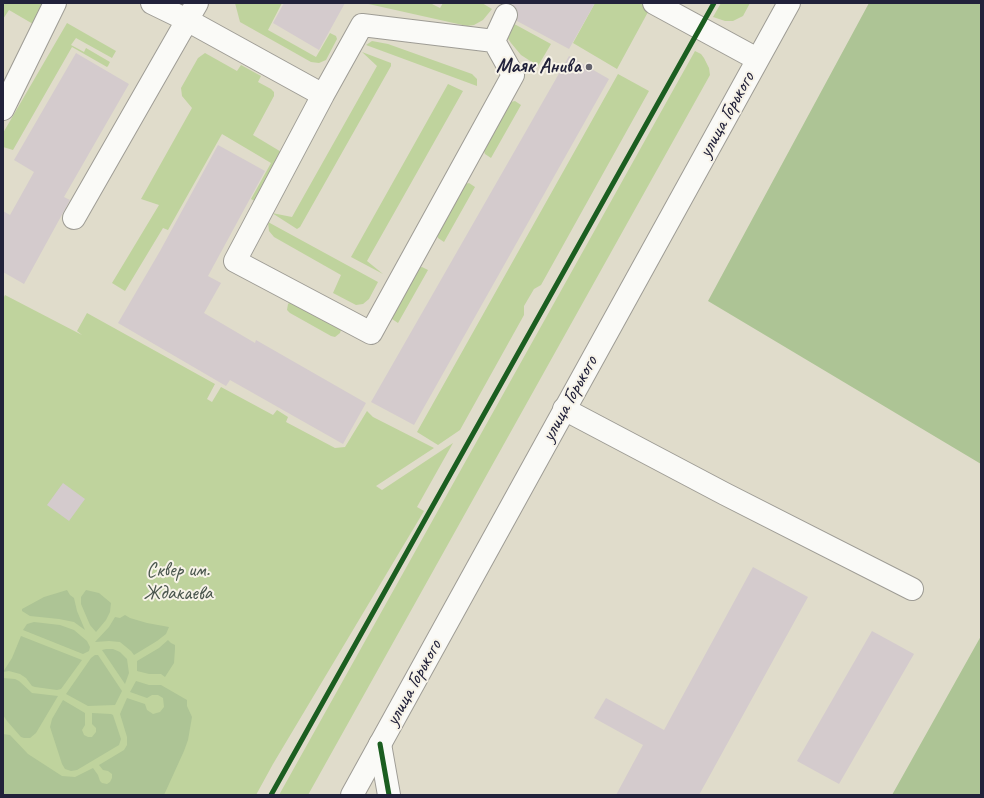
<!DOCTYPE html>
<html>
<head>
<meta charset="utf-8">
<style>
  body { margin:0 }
  #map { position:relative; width:984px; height:798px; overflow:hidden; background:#e0dccb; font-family:Caveat,sans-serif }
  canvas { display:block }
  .frame { position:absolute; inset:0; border:4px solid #22223b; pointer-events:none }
</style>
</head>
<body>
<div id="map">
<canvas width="984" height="798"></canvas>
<div class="frame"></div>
</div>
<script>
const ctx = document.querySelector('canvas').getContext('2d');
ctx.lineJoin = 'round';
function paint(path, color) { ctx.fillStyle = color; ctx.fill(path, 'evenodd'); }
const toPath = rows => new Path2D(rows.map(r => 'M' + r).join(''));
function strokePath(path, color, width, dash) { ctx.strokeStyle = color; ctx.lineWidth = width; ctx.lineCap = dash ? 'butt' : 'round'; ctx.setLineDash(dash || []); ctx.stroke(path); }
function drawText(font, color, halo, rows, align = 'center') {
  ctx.font = font + ' Caveat,sans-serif'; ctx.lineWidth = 4; ctx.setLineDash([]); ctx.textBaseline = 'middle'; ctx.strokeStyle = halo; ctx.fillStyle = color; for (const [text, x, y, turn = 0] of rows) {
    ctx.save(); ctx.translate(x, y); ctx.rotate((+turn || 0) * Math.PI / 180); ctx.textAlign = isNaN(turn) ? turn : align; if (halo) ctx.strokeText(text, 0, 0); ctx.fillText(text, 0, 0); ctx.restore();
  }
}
paint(toPath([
  [3,3,45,3,33,24,9,10,3,19],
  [235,3,282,3,268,30,316,57,330,33,336,36,337,39,326,60,319,63,311,62,240,22],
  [364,3,430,3,440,8,443,3,482,3,492,9,483,20,474,25,467,26],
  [595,3,640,3,648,7,648,12,617,69,573,43],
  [721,3,750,3,743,16,733,21,725,21,713,17],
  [507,20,551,44,538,66,521,55,511,43,507,37],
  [67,23,116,51,112,58,76,38,71,45,84,52,86,48,110,62,108,66,107,67,72,47,13,150,3,147,3,133],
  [372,41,388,44,472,74,477,79,477,86,366,45],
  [695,51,701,54,704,58,709,68,710,75,308,795,279,795],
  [362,52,391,63,391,66,300,227,297,229,272,213,292,217,377,66],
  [205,53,237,71,241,65,261,76,258,82,271,89,274,92,274,96,253,135,283,153,257,202,251,199,271,163,222,134,168,230,163,228,125,291,112,283,159,205,141,199,192,108,182,96,181,88,198,58],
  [618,74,649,91,541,285,534,289,524,306,524,315,460,430,438,445,417,432],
  [448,84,463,91,367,261,383,274,351,257],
  [515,101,521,105,491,158,485,154,484,151,511,102],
  [469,183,475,187,444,242,438,238,437,235,465,184],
  [268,222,378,282,369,299,363,304,356,305,333,293,341,275,274,237,269,231],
  [422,267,428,270,398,323,392,319,391,316,418,268],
  [5,295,82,335,77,331,87,313,215,384,207,399,212,402,221,387,273,415,277,410,288,417,286,422,335,448,345,447,367,411,373,417,434,448,376,486,382,490,453,443,417,507,424,511,273,764,256,795,3,795,3,299],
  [291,301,342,327,340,333,335,337,331,336,290,313,287,310,288,304]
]), '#bfd39d');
paint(toPath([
  [869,3,981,3,981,464,708,301],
  [67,590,70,595,74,598,77,611,85,630,74,622,59,619,30,616,22,611,22,609,44,597],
  [86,590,99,593,111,603,110,612,106,620,96,632,90,625,81,604,81,597],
  [125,615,130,618,147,623,169,627,166,634,157,641,134,655,131,651,120,642,109,641,95,642,109,627,115,617,120,618],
  [34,622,60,625,74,630,87,641,90,647,89,651,83,654,23,630,27,624],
  [21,636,82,660,61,689,57,690,35,687,32,686,26,678,20,674,9,671,3,672,12,658],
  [981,636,981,795,892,795],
  [168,640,171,643,175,645,175,649,174,663,165,677,161,674,149,674,137,671,137,661,159,648],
  [106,649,113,649,120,652,127,659,129,673,125,684,102,650],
  [95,655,98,655,122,691,115,705,88,706,66,694,91,658],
  [3,678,15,679,19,681,32,693,58,696,36,733,30,738,24,738,21,737,7,721,3,715],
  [136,681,149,685,161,685,187,700,187,706,192,717,188,740,184,751,164,795,3,795,3,734,10,735,28,754,62,776,75,777,93,768,98,775,100,781,102,783,107,784,110,782,112,778,112,774,108,771,103,770,99,765,124,750,127,745,127,737,120,714,127,698,145,704,147,710,153,714,160,712,164,707,163,698,158,695,152,695,147,698,130,692],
  [63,700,85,713,85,725,82,730,84,735,88,737,92,737,96,732,96,728,92,724,92,713,111,714,113,715,121,739,119,745,77,770,71,771,65,769,62,764,50,727,52,719]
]), '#adc495');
paint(toPath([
  [284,3,345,3,319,50,273,23],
  [508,3,595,3,569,49,517,21,518,14,516,8,512,4],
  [76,53,129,84,64,197,70,200,24,284,3,272,3,211,10,215,34,172,14,160],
  [569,56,609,79,414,425,371,402],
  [218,145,265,171,208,276,221,283,204,313,255,343,256,340,366,403,343,444,230,380,226,386,118,323,160,251],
  [63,483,85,499,69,521,47,505],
  [753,567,808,597,699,795,616,795,643,745,594,718,606,698,664,730],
  [872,631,914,654,839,784,797,761]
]), '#d4cbcd');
const minor = toPath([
  [152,3,187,20,323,95,235,261,371,333,513,75,494,41],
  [654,3,757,59],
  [494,41,506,15],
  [323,95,362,25,494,41],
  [3,109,55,3],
  [74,218,197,3],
  [564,409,725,494,912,589],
  [380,744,389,795]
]);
const major = toPath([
  [352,795,789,3]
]);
strokePath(minor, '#9e9c95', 24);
strokePath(major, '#9e9c95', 24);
strokePath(minor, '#fafaf7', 22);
strokePath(major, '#fafaf7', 22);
strokePath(toPath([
  [380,744,389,795],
  [271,795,714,3]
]), '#1b5e20', 5);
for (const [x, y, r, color] of [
  [589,67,4,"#64636d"]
]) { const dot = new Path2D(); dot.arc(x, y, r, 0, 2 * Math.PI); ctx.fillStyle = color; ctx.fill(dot); strokePath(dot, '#f7f3e8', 1.5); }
drawText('bold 20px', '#22223b', '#f7f3e8', [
  ["Маяк Анива",581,67]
], 'right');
drawText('20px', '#22223b', '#f7f3e8', [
  ["улица Горького",727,115,-61],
  ["улица Горького",570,399,-61],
  ["улица Горького",414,683,-61]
]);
drawText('20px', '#49554d', '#f7f3e8', [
  ["Сквер им.",178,571],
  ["Ждакаева",178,594]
]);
</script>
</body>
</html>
